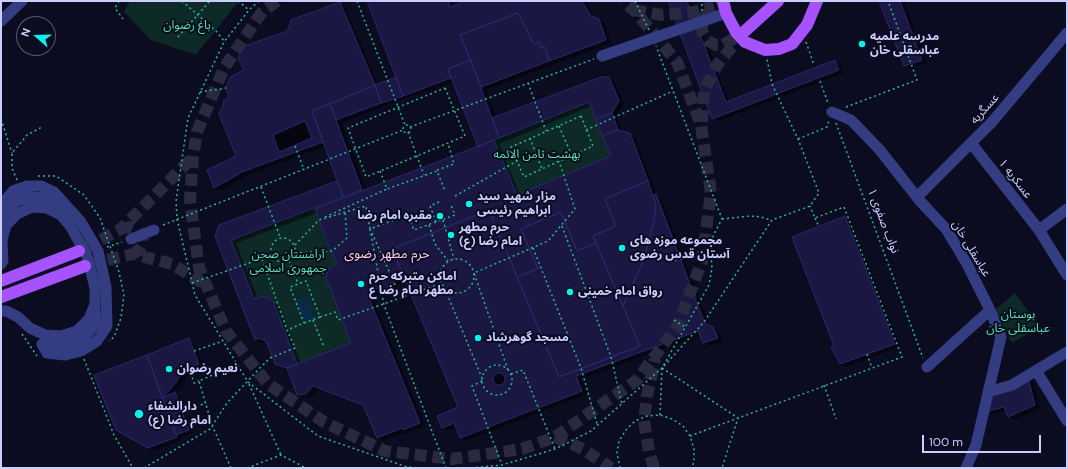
<!DOCTYPE html>
<html>
<head>
<meta charset="utf-8">
<style>
  body { margin:0 }
  #map { position:relative; width:1068px; height:469px; overflow:hidden; background:#0c0c20; font-family:"DM Sans",sans-serif }
  canvas { display:block }
  .frame { position:absolute; inset:0; border:2px solid #cbccff; pointer-events:none }
  .north { position:absolute; left:16px; top:16px; width:40px; height:40px; box-sizing:border-box; background:#0c0c20; border:1px solid #585979; border-radius:50%; rotate:290deg; font-size:11px; font-weight:700; line-height:16px; text-align:center; color:#cbccff }
  .north::after { content:''; display:block; margin:auto; width:14px; height:18px; background:#00f6ed; clip-path:polygon(50% 0,100% 100%,50% 72%,0 100%) }
  .scale { position:absolute; left:922px; top:435px; width:119px; height:18px; box-sizing:border-box; border:2px solid #cbccff; border-top:0; padding-left:5px; font-size:12px; line-height:14px; white-space:nowrap; color:#cbccff; -webkit-text-stroke:3px #0c0c20; paint-order:stroke }
</style>
</head>
<body>
<div id="map">
<canvas width="1068" height="469"></canvas>
<div class="frame"></div>
<div class="north">N</div>
<div class="scale">100 m</div>
</div>
<script>
const ctx = document.querySelector('canvas').getContext('2d');
ctx.lineJoin = 'round';
function paint(path, color) { ctx.fillStyle = color; ctx.fill(path, 'evenodd'); }
const toPath = rows => new Path2D(rows.map(r => 'M' + r).join(''));
function strokePath(path, color, width, dash) { ctx.strokeStyle = color; ctx.lineWidth = width; ctx.lineCap = dash ? 'butt' : 'round'; ctx.setLineDash(dash || []); ctx.stroke(path); }
function drawText(font, color, halo, rows, align = 'center') {
  ctx.font = font + ' "DM Sans","Noto Sans Arabic",sans-serif'; ctx.lineWidth = 4; ctx.setLineDash([]); ctx.textBaseline = 'middle'; ctx.strokeStyle = halo; ctx.fillStyle = color; for (const [text, x, y, turn = 0] of rows) {
    ctx.save(); ctx.translate(x, y); ctx.rotate((+turn || 0) * Math.PI / 180); ctx.textAlign = isNaN(turn) ? turn : align; if (halo) ctx.strokeText(text, 0, 0); ctx.fillText(text, 0, 0); ctx.restore();
  }
}
paint(toPath([
  [130,1,239,1,196,55,151,40,124,12],
  [589,102,611,156,517,195,494,140],
  [315,209,329,250,332,251,337,265,329,268,326,277,351,343,297,364,273,301,263,296,254,299,231,240],
  [1015,293,1040,327,1012,343,995,310]
]), '#0e2a26');
paint(toPath([
  [307,295,316,319,304,323,295,300]
]), '#092946');
paint(toPath([
  [368,1,452,1,454,6,468,1,585,1,595,18,605,23,611,43,486,90,496,117,609,78,615,82,624,104,616,116,622,132,635,137,657,196,661,199,710,326,719,331,723,341,710,346,704,343,701,335,581,379,587,394,466,441,461,437,457,427,448,431,443,427,459,408,407,281,398,285,399,289,372,296,425,426,383,441,378,437,365,405,319,389,312,396,304,398,298,394,288,369,276,363,266,341,261,343,255,339,220,226,338,182,326,146,248,175,220,191,214,187,237,157,231,98,245,71,288,32,340,3,345,6,378,85,397,78],
  [454,82,479,147,366,190,342,123,386,105],
  [591,106,612,157,520,195,499,144],
  [656,197,658,197,707,326,705,327],
  [317,213,339,265,352,344,301,364,279,306,263,297,258,299,236,243],
  [669,1,691,1,729,102,835,61,841,65,844,73,719,121,713,118],
  [880,1,904,1,927,63,911,68,905,65],
  [845,217,851,221,900,347,846,367,840,364,836,346],
  [189,340,195,343,204,367,189,373,182,386,175,393,179,396,193,433,181,437,182,440,154,451,117,430],
  [1028,379,1034,383,1040,408,1015,420,1009,417,1006,411,992,414,987,411]
]), '#0007');
const building = toPath([
  [367,1,448,1,450,7,465,1,582,1,591,16,599,19,606,40,549,61,545,47,541,48,539,42,534,44,518,13,460,35,471,60,448,69,451,78,403,96,367,1],
  [668,1,687,1,726,102,835,60,839,70,712,119,668,1],
  [879,1,900,1,922,60,904,66,879,1],
  [340,2,375,85,312,111,323,142,242,172,214,188,207,170,236,156,219,114,224,103,223,101,229,98,226,88,230,77,244,70,238,58,242,47,287,31,291,20,340,2],
  [518,13,534,44,539,42,541,48,545,47,549,61,481,87,460,35,518,13],
  [471,60,499,138,478,147,448,69,471,60],
  [396,77,403,96,381,103,375,85,396,77],
  [601,77,609,77,619,101,612,113,596,119,589,102,499,138,492,118,601,77],
  [375,85,381,103,336,120,330,104,375,85],
  [330,104,362,190,343,197,312,111,330,104],
  [612,113,618,130,602,136,596,119,612,113],
  [305,121,312,138,279,152,273,135,305,121],
  [618,130,630,133,648,181,605,199,616,226,593,236,596,243,577,251,561,212,521,229,538,269,517,277,489,210,392,249,404,277,393,282,394,285,380,291,379,288,367,293,420,423,403,430,402,428,377,438,363,405,313,386,306,394,297,395,287,368,351,343,326,277,329,268,337,265,332,251,330,250,315,209,494,140,517,195,611,156,602,136,618,130],
  [337,181,343,197,231,240,254,299,263,296,273,301,297,364,287,368,275,364,266,341,259,338,255,340,215,236,219,225,337,181],
  [648,181,656,206,654,223,642,264,623,306,593,236,616,226,605,199,648,181],
  [656,194,704,322,713,327,718,338,703,343,698,331,576,376,582,391,460,438,454,423,442,428,437,416,458,407,392,249,489,210,559,377,640,346,623,306,642,264,649,242,656,206,653,195,656,194],
  [561,212,577,251,596,243,640,346,559,377,517,277,538,269,521,229,561,212],
  [845,216,895,344,840,364,831,347,834,346,792,237,845,216],
  [189,338,199,364,183,370,176,383,162,398,147,355,189,338],
  [147,355,177,437,148,448,116,430,94,375,147,355],
  '493 379a6 6 0 1 1 12 0a6 6 0 1 1-12 0Z',
  [1028,378,1035,405,1008,417,1004,407,985,412,989,394,1028,378],
  [175,392,189,430,176,435,162,398,175,392]
]);
paint(building, '#1a1742');
strokePath(building, '#2c276f', 1);
strokePath(toPath([
  [277,1,262,12,224,68,197,132,193,157,190,200,199,268,226,331,268,384,324,422,385,451,452,459,522,449,555,437,637,380,678,325,702,261,711,193,701,125,677,62,634,10,623,1],
  [729,2,707,14,702,22,702,32,708,41,716,45,723,45,736,37],
  [634,10,662,15,694,12,714,6],
  [702,122,704,91,717,65,745,31],
  [121,229,130,227,138,230,142,237,143,243,139,250,133,254],
  [85,248,121,229,193,157],
  [90,264,133,254,172,264,206,285],
  [555,437,583,449,611,468],
  [654,468,649,451,644,421,647,395,655,359]
]), '#292941', 12, [12, 6]);
strokePath(toPath([
  [119,1,115,8,123,19],
  [182,1,216,31,224,41],
  [238,1,249,10],
  [259,1,249,10,224,42,188,118,176,201,177,219,195,295,248,382,318,436,407,467,420,468],
  [357,1,405,125],
  [635,1,649,30],
  [702,11,702,1],
  [178,37,210,1],
  [806,42,814,65],
  [820,81,828,103],
  [528,83,546,131],
  [445,88,465,136,366,177,348,128,445,88],
  [200,92,226,88],
  [846,107,917,80,888,1],
  [581,116,593,146,524,177,511,147,581,116],
  [1,119,12,153],
  [836,123,923,358],
  '403 129a4 4 0 1 1 8 0a4 4 0 1 1-8 0Z',
  [559,126,572,156],
  [410,127,594,59],
  [586,130,673,91],
  [408,132,424,175],
  [530,138,542,169],
  [798,139,827,127,829,120],
  [295,146,304,170],
  [437,170,454,164,448,143],
  [380,171,387,189,437,171,445,191],
  [38,176,56,176,84,195,100,218,119,272,124,295,121,318,114,337,109,341],
  [17,180,12,168,12,153,27,135,42,127],
  [261,187,280,237],
  [455,196,517,161],
  [325,217,387,189],
  [815,218,819,227],
  [722,219,750,216,761,217,771,220],
  [443,220,454,259],
  [436,222,430,206,441,201],
  [163,225,403,130],
  [429,225,435,244,448,261],
  [562,226,611,357,622,404],
  [370,229,384,305,446,468],
  [372,233,401,298],
  '271 250a12 12 0 1 1 24 0a12 12 0 1 1-24 0Z',
  [295,245,319,220,366,206,370,229,408,215,414,230,455,215,451,205],
  [107,247,122,242],
  [533,248,581,368,597,424],
  [295,253,332,251,347,238,345,212],
  [262,259,287,330],
  '440 276a17 17 0 1 1 34 0a17 17 0 1 1-34 0Z',
  [675,260,711,253],
  [289,261,298,283],
  [192,283,272,255],
  [445,289,482,378],
  [320,317,335,312,338,320,437,285,443,285],
  [313,320,324,347],
  [674,320,685,327],
  [22,334,37,356],
  [194,351,223,341],
  [867,354,872,368],
  [84,359,114,435,133,468],
  '482 380a15 15 0 1 1 30 0a15 15 0 1 1-30 0Z',
  [664,366,704,322,772,220,810,206,819,193,798,139,772,84,767,59],
  [189,368,194,383,199,381],
  [662,368,738,418,722,468],
  [508,370,474,273,548,241,575,209,559,161],
  [511,374,523,370,555,449],
  [482,381,472,386,502,465],
  [249,384,281,455],
  [824,385,836,419],
  [182,412,206,403],
  [660,415,662,369],
  [690,436,902,357,844,207,815,218,810,206],
  [144,468,210,429,227,403,259,369,270,358,295,348,287,330,304,323,320,317,306,281,290,287,304,323],
  [231,468,212,425,199,381,237,364],
  [247,468,281,455,306,468],
  [471,468,502,465,555,449,591,431,662,368,709,285,712,268,711,253,713,236,722,219,656,46],
  [620,468,617,453,619,441,626,430,635,421,647,416,660,415,672,419,683,426,690,436,694,449,694,461,692,468]
]), '#27b79a', 1.5, [2, 3]);
strokePath(toPath([
  [1,21,22,1],
  [602,56,726,13],
  [832,112,851,120,879,149,920,201,946,229,967,264,990,310,927,367],
  [971,143,1039,230,1067,275],
  [917,197,992,122,1067,33],
  [1,205,13,191,27,186,41,186,54,192,81,222,98,251,106,287,107,326,97,341,81,351,65,355,47,353,42,344],
  [1,216,6,209,17,201,30,197,44,198,56,210],
  [1039,230,1067,209],
  [131,239,154,230],
  [1,264,3,261,2,240,6,225,17,214,32,207,47,208,61,215,71,227,87,256,95,288,95,304,89,319,77,331,61,336,45,335,30,328,18,317,6,311,1,311],
  [44,345,57,347,73,344,86,336,96,323,95,307],
  [1037,372,1067,421],
  [988,392,1012,385,1067,352],
  [966,468,976,445,1001,337,990,310]
]), '#343c82', 11);
strokePath(toPath([
  [723,1,726,13,736,32,745,42,765,50,779,49,792,44,807,25,817,1],
  [745,31,778,1],
  [1,281,79,251],
  [1,297,85,266]
]), '#a752ff', 12);
for (const [x, y, r, color] of [
  [862,44,4,"#00f6ed"],
  [469,204,4,"#00f6ed"],
  [440,216,4,"#00f6ed"],
  [451,235,4,"#00f6ed"],
  [622,248,4,"#00f6ed"],
  [361,284,4,"#00f6ed"],
  [570,292,4,"#00f6ed"],
  [478,338,4,"#00f6ed"],
  [169,369,4,"#00f6ed"],
  [139,414,5,"#00f6ed"]
]) { const dot = new Path2D(); dot.arc(x, y, r, 0, 2 * Math.PI); ctx.fillStyle = color; ctx.fill(dot); strokePath(dot, '#0c0c20', 1.5); }
drawText('12px', '#51e5ac', '#0c0c20', [
  ["باغ رضوان",187,26],
  ["بهشت ثامن الائمه",537,155],
  ["آرامستان صحن",288,255],
  ["جمهوری اسلامی",288,269],
  ["بوستان",1018,315],
  ["عباسقلی خان",1018,329]
]);
drawText('bold 12px', '#cbccff', '#0c0c20', [
  ["مدرسه علمیه",870,37],
  ["عباسقلی خان",870,51],
  ["مزار شهید سید",477,197],
  ["ابراهیم رئیسی",477,211],
  ["مقبره امام رضا",432,216,"right"],
  ["حرم مطهر",459,228],
  ["امام رضا (ع)",459,242],
  ["مجموعه موزه های",630,241],
  ["آستان قدس رضوی",630,255],
  ["اماکن متبرکه حرم",369,277],
  ["مطهر امام رضا ع",369,291],
  ["رواق امام خمینی",578,292],
  ["مسجد گوهرشاد",486,338],
  ["نعیم رضوان",177,369],
  ["دارالشفاء",148,407],
  ["امام رضا (ع)",148,421]
], 'left');
drawText('12px', '#cbccff', '#0c0c20', [
  ["عسگریه",985,109,-48],
  ["عسکریه ۱",1015,179,52],
  ["نواب صفوی ۱",883,221,69],
  ["عباسقلی خان",971,249,59]
]);
drawText('13px', '#ffcdf4', '#0c0c20', [
  ["حرم مطهر رضوی",387,255]
]);
</script>
</body>
</html>
